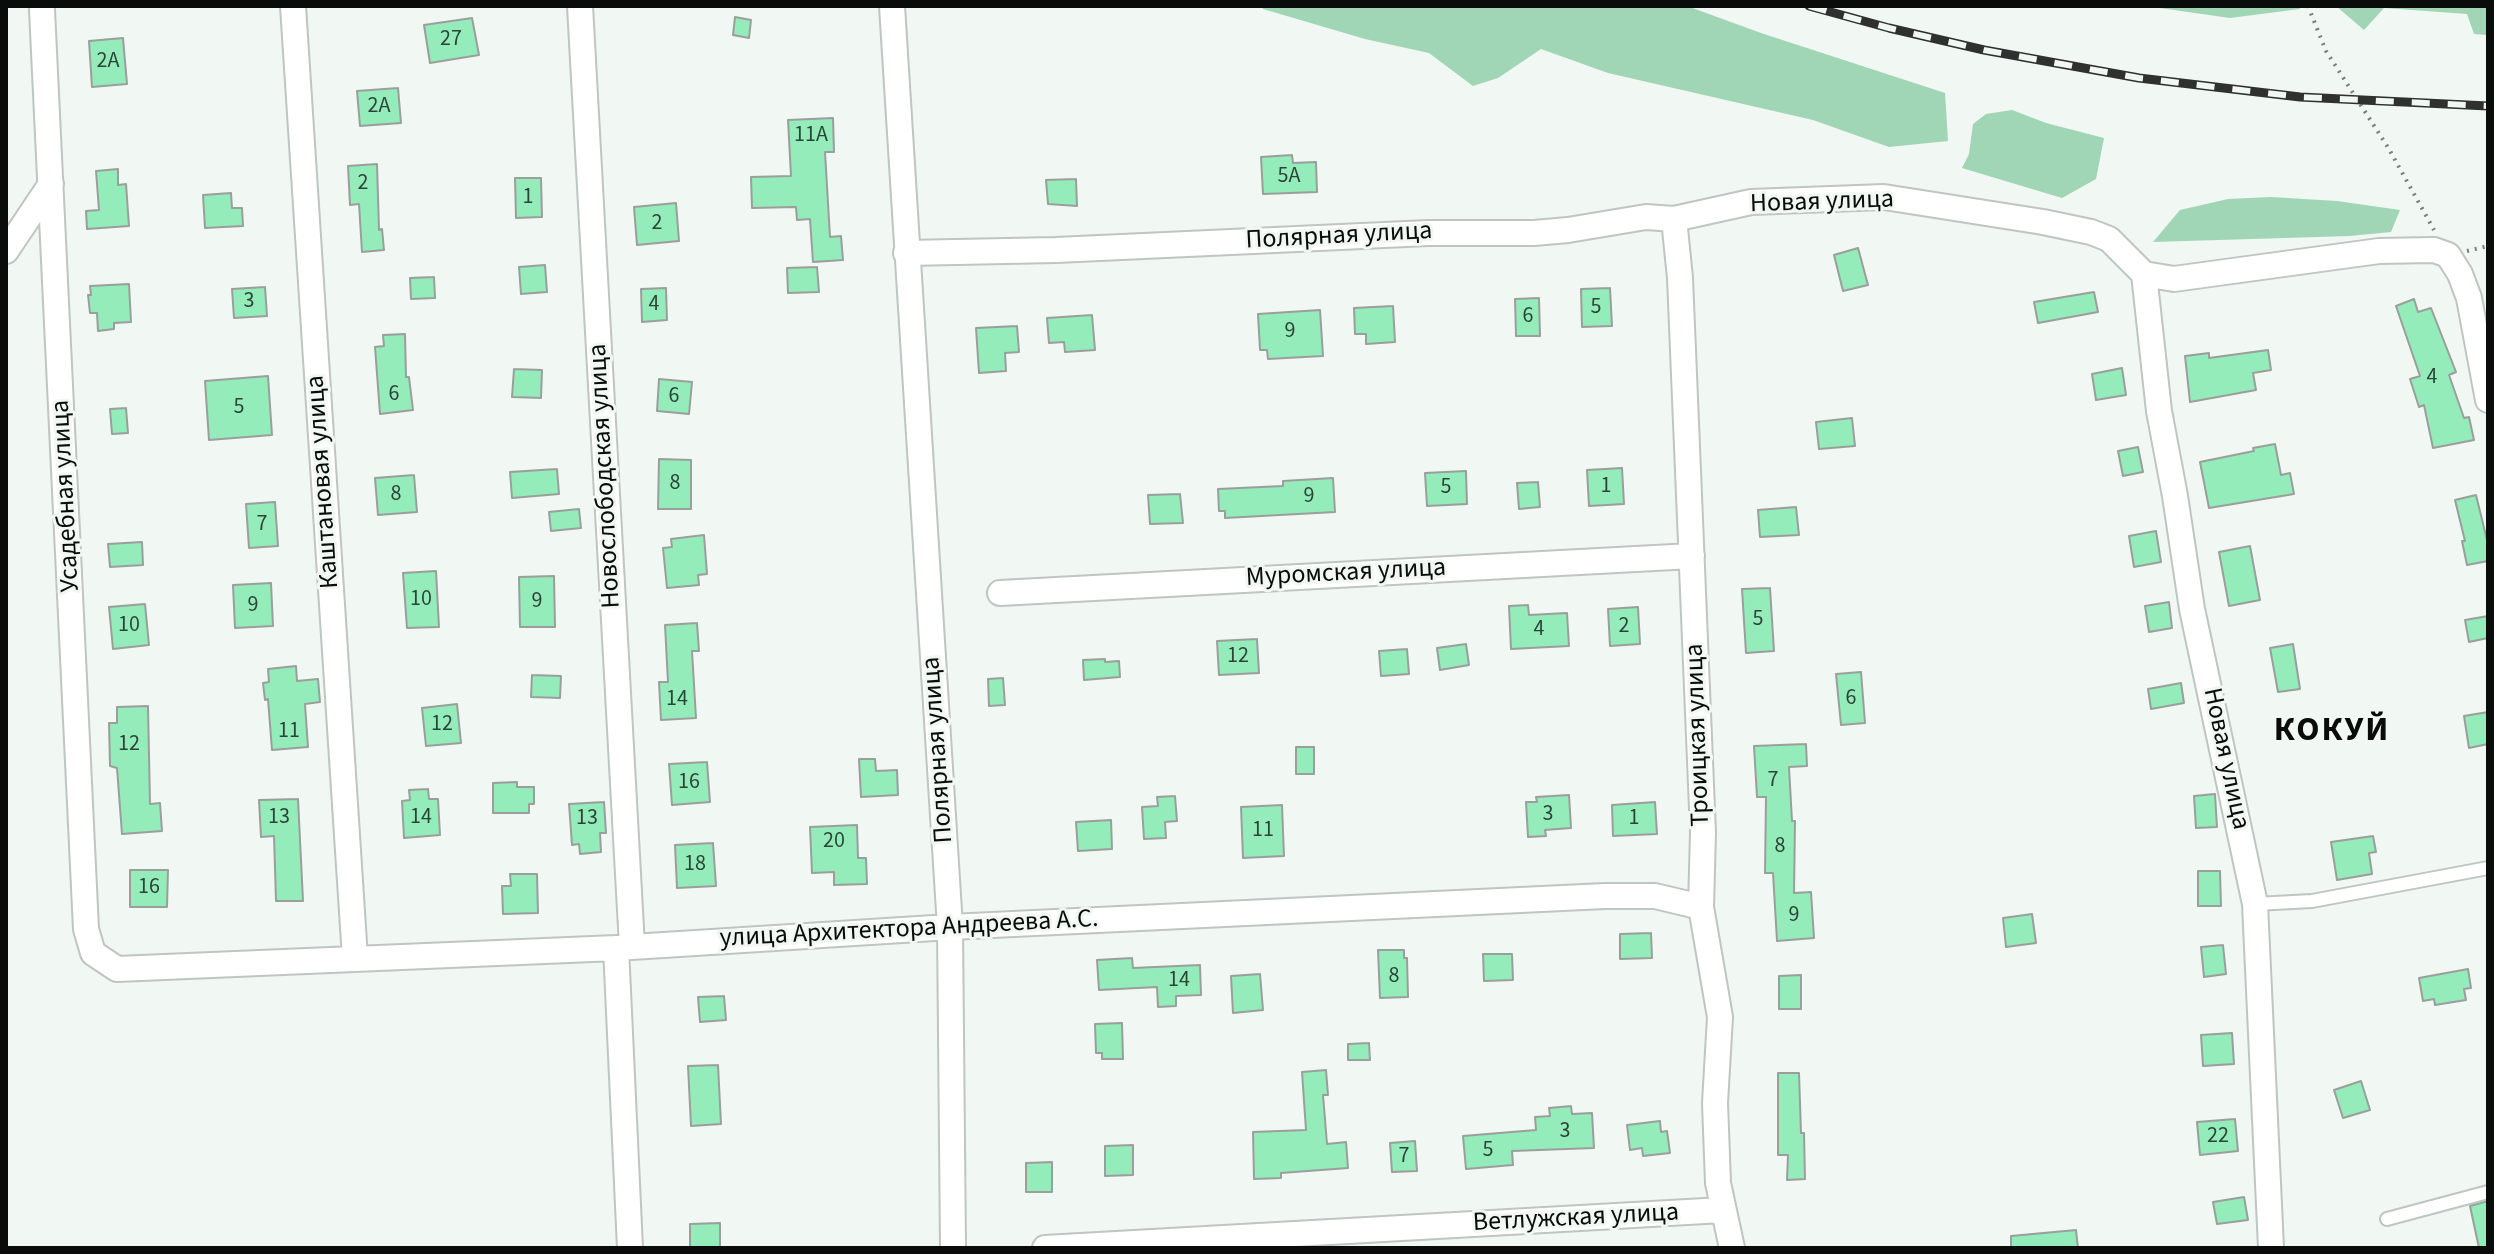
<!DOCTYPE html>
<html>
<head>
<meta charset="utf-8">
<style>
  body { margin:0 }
  #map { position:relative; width:2494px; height:1254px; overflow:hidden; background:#f1f7f3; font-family:"Source Sans 3",sans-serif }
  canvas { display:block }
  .frame { position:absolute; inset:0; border:8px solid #0a0c0b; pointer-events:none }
</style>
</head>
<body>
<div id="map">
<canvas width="2494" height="1254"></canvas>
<div class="frame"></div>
</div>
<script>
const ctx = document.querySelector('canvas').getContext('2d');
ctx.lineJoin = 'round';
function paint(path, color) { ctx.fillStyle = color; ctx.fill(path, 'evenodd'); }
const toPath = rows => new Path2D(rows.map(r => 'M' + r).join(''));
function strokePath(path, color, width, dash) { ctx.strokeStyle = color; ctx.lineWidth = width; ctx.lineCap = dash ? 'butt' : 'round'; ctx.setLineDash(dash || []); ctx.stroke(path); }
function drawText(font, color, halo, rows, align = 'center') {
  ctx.font = font + ' "Source Sans 3",sans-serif'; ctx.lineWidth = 6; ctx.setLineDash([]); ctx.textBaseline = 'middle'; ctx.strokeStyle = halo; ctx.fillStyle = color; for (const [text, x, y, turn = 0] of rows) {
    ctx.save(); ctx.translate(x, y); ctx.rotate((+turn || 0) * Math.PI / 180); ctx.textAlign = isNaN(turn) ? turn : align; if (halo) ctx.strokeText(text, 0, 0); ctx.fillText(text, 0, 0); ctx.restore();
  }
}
paint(toPath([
  [1262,6,1687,6,1761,33,1945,93,1948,141,1889,147,1813,120,1608,73,1541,49,1498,78,1473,86,1429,53,1365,39,1263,9],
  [2146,6,2299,6,2300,9,2230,18],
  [2336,6,2488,6,2488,35,2474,34,2467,14,2384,8,2364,30],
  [2012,110,2046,123,2104,138,2096,179,2062,198,1962,168,1969,154,1973,124,1986,114],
  [2271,197,2337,201,2400,210,2391,232,2350,236,2153,242,2180,210,2228,199]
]), '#a0d5b5');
const building = toPath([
  [735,17,751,20,749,38,733,35,735,17],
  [472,18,479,55,430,63,424,25,472,18],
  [123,38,127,84,92,87,89,41,123,38],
  [398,88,401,123,360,126,357,91,398,88],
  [833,118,834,152,825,152,830,237,841,236,843,260,813,262,810,219,797,220,796,207,752,208,751,177,791,176,788,120,833,118],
  [1292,155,1293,163,1316,162,1317,192,1263,194,1261,157,1292,155],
  [377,164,379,230,382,229,384,250,362,252,359,204,350,205,348,166,377,164],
  [118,169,118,185,126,184,129,226,87,229,86,211,99,210,96,171,118,169],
  [515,178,541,178,542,217,516,218,515,178],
  [1076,179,1077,206,1048,204,1046,180,1076,179],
  [231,193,232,208,242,208,243,226,205,228,203,195,231,193],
  [676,203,679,241,637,245,634,207,676,203],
  [1858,248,1868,285,1843,291,1834,255,1858,248],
  [545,265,547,292,521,294,519,267,545,265],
  [817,267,819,292,788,293,787,268,817,267],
  [434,277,435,298,411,299,410,278,434,277],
  [129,284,131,322,114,323,114,329,98,331,97,313,90,313,88,295,91,295,90,286,129,284],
  [265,287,267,316,234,318,232,289,265,287],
  [666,288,667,320,642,322,641,289,666,288],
  [1610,288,1612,326,1582,327,1581,289,1610,288],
  [2094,292,2098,312,2038,323,2034,302,2094,292],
  [1539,298,1540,336,1516,336,1515,299,1539,298],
  [2414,299,2418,312,2431,308,2456,372,2449,375,2464,418,2469,417,2474,440,2433,448,2424,405,2419,407,2410,379,2420,376,2396,306,2414,299],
  [1393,306,1395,342,1366,344,1366,334,1355,334,1354,308,1393,306],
  [1320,310,1323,356,1268,359,1267,350,1260,350,1258,314,1320,310],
  [1092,315,1095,350,1065,352,1064,342,1049,343,1047,318,1092,315],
  [1017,326,1019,352,1005,353,1006,371,979,373,976,328,1017,326],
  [405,334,406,377,409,377,413,410,380,414,375,347,384,346,383,335,405,334],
  [2268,350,2271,370,2253,373,2256,390,2190,402,2185,356,2209,353,2209,358,2268,350],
  [2122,368,2126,395,2096,400,2092,374,2122,368],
  [514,369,542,370,541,398,512,397,514,369],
  [268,376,272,435,209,440,205,381,268,376],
  [659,379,692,382,689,414,657,411,659,379],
  [126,408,128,433,112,434,110,409,126,408],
  [1852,418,1855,446,1819,449,1816,422,1852,418],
  [2275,444,2281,475,2290,473,2294,494,2209,508,2200,462,2254,451,2253,448,2275,444],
  [2138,447,2143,472,2123,476,2118,451,2138,447],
  [659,459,691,460,691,509,658,509,659,459],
  [1622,468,1624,504,1589,506,1587,470,1622,468],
  [557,469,559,494,512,498,510,472,557,469],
  [1466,471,1467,504,1427,506,1425,473,1466,471],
  [414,475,417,512,378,515,375,478,414,475],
  [1333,478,1335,512,1225,518,1225,511,1219,511,1218,489,1283,486,1283,481,1333,478],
  [1538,482,1540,507,1519,509,1517,483,1538,482],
  [1180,494,1183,523,1150,524,1148,495,1180,494],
  [2476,495,2488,544,2488,561,2467,565,2462,541,2465,541,2455,500,2476,495],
  [275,502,278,546,249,548,246,504,275,502],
  [1796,507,1799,535,1760,537,1758,510,1796,507],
  [579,509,581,528,551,531,549,512,579,509],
  [2156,531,2161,562,2134,567,2129,536,2156,531],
  [704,535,707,574,698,575,699,585,667,588,663,548,672,547,671,539,704,535],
  [142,542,143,565,110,567,108,544,142,542],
  [2250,546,2260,600,2229,606,2219,552,2250,546],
  [436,571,439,627,407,628,403,573,436,571],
  [554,576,555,627,520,627,519,577,554,576],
  [271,583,273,626,235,628,233,585,271,583],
  [1770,588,1774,651,1746,653,1742,589,1770,588],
  [2169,602,2172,628,2149,632,2145,606,2169,602],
  [145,604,149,645,113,649,109,607,145,604],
  [1528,605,1529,615,1567,613,1569,646,1511,649,1509,606,1528,605],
  [1638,607,1640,644,1610,646,1608,609,1638,607],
  [2488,616,2488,638,2469,642,2465,620,2488,616],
  [697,623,699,651,692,651,696,718,661,720,659,682,668,682,665,625,697,623],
  [1257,639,1259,673,1219,675,1217,641,1257,639],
  [1466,644,1469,665,1440,670,1437,648,1466,644],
  [2293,644,2300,689,2278,692,2270,648,2293,644],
  [1407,649,1409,674,1381,676,1379,651,1407,649],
  [1105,659,1105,662,1119,661,1120,677,1084,680,1083,660,1105,659],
  [296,666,297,681,318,679,320,702,305,704,308,747,272,750,268,699,265,700,263,683,269,682,268,669,296,666],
  [1861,672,1865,723,1841,725,1836,674,1861,672],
  [532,675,561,676,560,698,531,697,532,675],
  [1003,678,1005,705,989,706,988,679,1003,678],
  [2181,683,2184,703,2151,709,2148,689,2181,683],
  [457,704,461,743,426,746,422,708,457,704],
  [148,706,150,804,160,803,162,831,122,834,117,768,110,766,109,723,117,723,117,707,148,706],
  [2488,712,2488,744,2469,748,2464,716,2488,712],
  [1806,744,1807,766,1789,767,1792,821,1795,821,1794,893,1811,892,1814,938,1777,941,1773,873,1765,873,1766,797,1757,797,1754,746,1806,744],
  [1296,747,1314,747,1314,774,1296,774,1296,747],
  [859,759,875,759,876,771,897,770,898,795,861,797,859,759],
  [707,762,710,802,672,805,669,764,707,762],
  [517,782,517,787,534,787,534,804,529,804,529,813,493,813,493,783,517,782],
  [428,789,429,799,438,799,440,835,404,838,402,801,410,800,409,790,428,789],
  [2215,794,2217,827,2196,828,2194,796,2215,794],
  [1569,795,1571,828,1545,830,1546,836,1528,837,1526,802,1537,802,1536,797,1569,795],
  [1175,796,1177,821,1165,822,1166,838,1144,839,1142,807,1158,806,1157,797,1175,796],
  [298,799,303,901,276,901,274,836,261,837,259,800,298,799],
  [604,802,606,833,600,833,601,852,580,854,579,844,572,845,569,804,604,802],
  [1655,802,1657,834,1613,836,1612,805,1655,802],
  [1282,805,1284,856,1243,858,1241,807,1282,805],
  [1111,820,1112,849,1078,851,1076,822,1111,820],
  [857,825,858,858,866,858,867,884,834,885,834,872,812,873,810,827,857,825],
  [2373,836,2376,852,2369,853,2372,874,2337,880,2331,842,2373,836],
  [713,843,716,886,677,888,675,845,713,843],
  [130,870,168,870,167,907,130,907,130,870],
  [2198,871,2220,871,2221,906,2198,906,2198,871],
  [510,874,537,874,538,913,503,914,502,886,511,886,510,874],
  [2032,914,2036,943,2006,947,2003,918,2032,914],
  [1651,933,1652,958,1620,959,1620,934,1651,933],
  [2223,945,2226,974,2204,977,2201,947,2223,945],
  [1378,950,1404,950,1404,958,1407,958,1408,997,1380,998,1378,950],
  [1483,954,1512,954,1513,980,1484,981,1483,954],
  [1132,958,1133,968,1200,965,1201,995,1176,996,1176,1006,1158,1007,1157,987,1099,990,1097,960,1132,958],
  [2468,969,2471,988,2464,989,2466,1000,2435,1005,2434,999,2423,1001,2419,978,2468,969],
  [1260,974,1263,1010,1233,1013,1231,976,1260,974],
  [1801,975,1801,1009,1779,1009,1779,976,1801,975],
  [724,996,726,1020,700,1022,698,997,724,996],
  [1122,1023,1123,1059,1102,1059,1102,1053,1096,1053,1095,1024,1122,1023],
  [2232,1033,2234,1064,2203,1066,2201,1035,2232,1033],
  [1369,1043,1370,1060,1348,1060,1348,1044,1369,1043],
  [718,1065,721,1124,691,1126,688,1066,718,1065],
  [1326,1070,1328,1095,1323,1095,1327,1144,1346,1142,1348,1168,1281,1173,1281,1178,1254,1179,1253,1132,1306,1130,1302,1072,1326,1070],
  [1778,1073,1799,1073,1801,1133,1804,1133,1805,1179,1787,1180,1788,1155,1778,1155,1778,1073],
  [2361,1081,2370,1110,2343,1118,2334,1090,2361,1081],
  [1571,1106,1572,1114,1592,1113,1594,1148,1512,1151,1513,1165,1466,1169,1463,1136,1536,1130,1535,1117,1550,1116,1549,1108,1571,1106],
  [2235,1119,2238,1151,2200,1155,2197,1122,2235,1119],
  [1660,1121,1661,1132,1667,1131,1670,1153,1643,1156,1642,1148,1630,1150,1627,1125,1660,1121],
  [1415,1141,1417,1171,1392,1172,1390,1143,1415,1141],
  [1133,1145,1133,1175,1105,1176,1105,1146,1133,1145],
  [1052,1162,1052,1192,1026,1192,1026,1163,1052,1162],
  [2244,1197,2248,1220,2217,1224,2213,1202,2244,1197],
  [2488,1201,2488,1248,2479,1248,2470,1206,2488,1201],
  [720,1223,720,1248,690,1248,690,1224,720,1223],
  [2076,1230,2078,1248,2011,1248,2011,1236,2076,1230]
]);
paint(building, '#94ecba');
strokePath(building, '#9a9f9c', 2);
const service = toPath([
  [2255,904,2312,901,2488,868],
  [2387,1219,2488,1192]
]);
const minor = toPath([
  [293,6,355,958],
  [580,6,632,946],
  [892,6,950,927,953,1248],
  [42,10,86,929,93,953,117,969,616,948,950,927,1605,896,1655,896,1701,907],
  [1674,219,1680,278,1703,833,1701,907,1720,1017,1715,1103,1718,1183,1732,1248],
  [6,251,51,184],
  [906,253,1056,250,1428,233,1534,233,1568,230,1646,217,1674,219,1751,202,1884,197,2043,222,2091,232,2109,239,2144,274,2174,279,2379,251,2434,250,2448,255,2460,274,2469,298,2488,400],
  [2144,274,2159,411,2175,496,2192,609,2255,904,2271,1248],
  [1000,593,1692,556],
  [616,948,630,1248],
  [1045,1248,1723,1210]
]);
strokePath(service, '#bfc5c1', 16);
strokePath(minor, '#bfc5c1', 28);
strokePath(toPath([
  [2308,6,2326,51,2389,149,2434,230],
  [2467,251,2488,246]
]), '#7a7e7b', 4, [2, 6]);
strokePath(service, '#fff', 12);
strokePath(minor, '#fff', 24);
const rail = toPath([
  [1809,6,1889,28,1984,50,2139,78,2300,97,2488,106]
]);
strokePath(rail, '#2e312f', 9);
strokePath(rail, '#f1f7f3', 6, [18]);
drawText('22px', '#2c4437', null, [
  ["27",451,40],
  ["2А",108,62],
  ["2А",379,107],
  ["11А",811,136],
  ["5А",1289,177],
  ["2",363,184],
  ["1",528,198],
  ["2",657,224],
  ["3",249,302],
  ["4",654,305],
  ["5",1596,308],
  ["6",1528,317],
  ["9",1290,332],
  ["4",2432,378],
  ["6",394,395],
  ["6",674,397],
  ["5",239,408],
  ["8",675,484],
  ["1",1606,487],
  ["5",1446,488],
  ["8",396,495],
  ["9",1309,497],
  ["7",262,525],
  ["10",421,600],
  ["9",537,602],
  ["9",253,606],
  ["5",1758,620],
  ["10",129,626],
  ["2",1624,627],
  ["4",1539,630],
  ["12",1238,657],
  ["6",1851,699],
  ["14",677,700],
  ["12",442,725],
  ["11",289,732],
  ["12",129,745],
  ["7",1773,781],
  ["16",689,783],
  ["3",1548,815],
  ["13",279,818],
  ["14",421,818],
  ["13",587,819],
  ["1",1634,819],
  ["11",1263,831],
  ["20",834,842],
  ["8",1780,847],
  ["18",695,865],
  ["16",149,888],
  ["9",1794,916],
  ["8",1394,977],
  ["14",1179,981],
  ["3",1565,1132],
  ["22",2218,1137],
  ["5",1488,1151],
  ["7",1404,1157]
]);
drawText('26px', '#0a0c0b', '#f1f7f3', [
  ["Новая улица",1822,203,-2],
  ["Полярная улица",1339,237,-3],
  ["Новослободская улица",606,476,-93],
  ["Каштановая улица",324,482,-94],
  ["Усадебная улица",67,496,-93],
  ["Муромская улица",1346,574,-3],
  ["Троицкая улица",1699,735,-92],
  ["Полярная улица",939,750,-94],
  ["Новая улица",2225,759,78],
  ["улица Архитектора Андреева А.С.",909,930,-3],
  ["Ветлужская улица",1576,1219,-3]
]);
ctx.letterSpacing = '2px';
drawText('bold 34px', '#0a0c0b', '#f1f7f3', [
  ["КОКУЙ",2332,733]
]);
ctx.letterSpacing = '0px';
</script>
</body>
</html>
